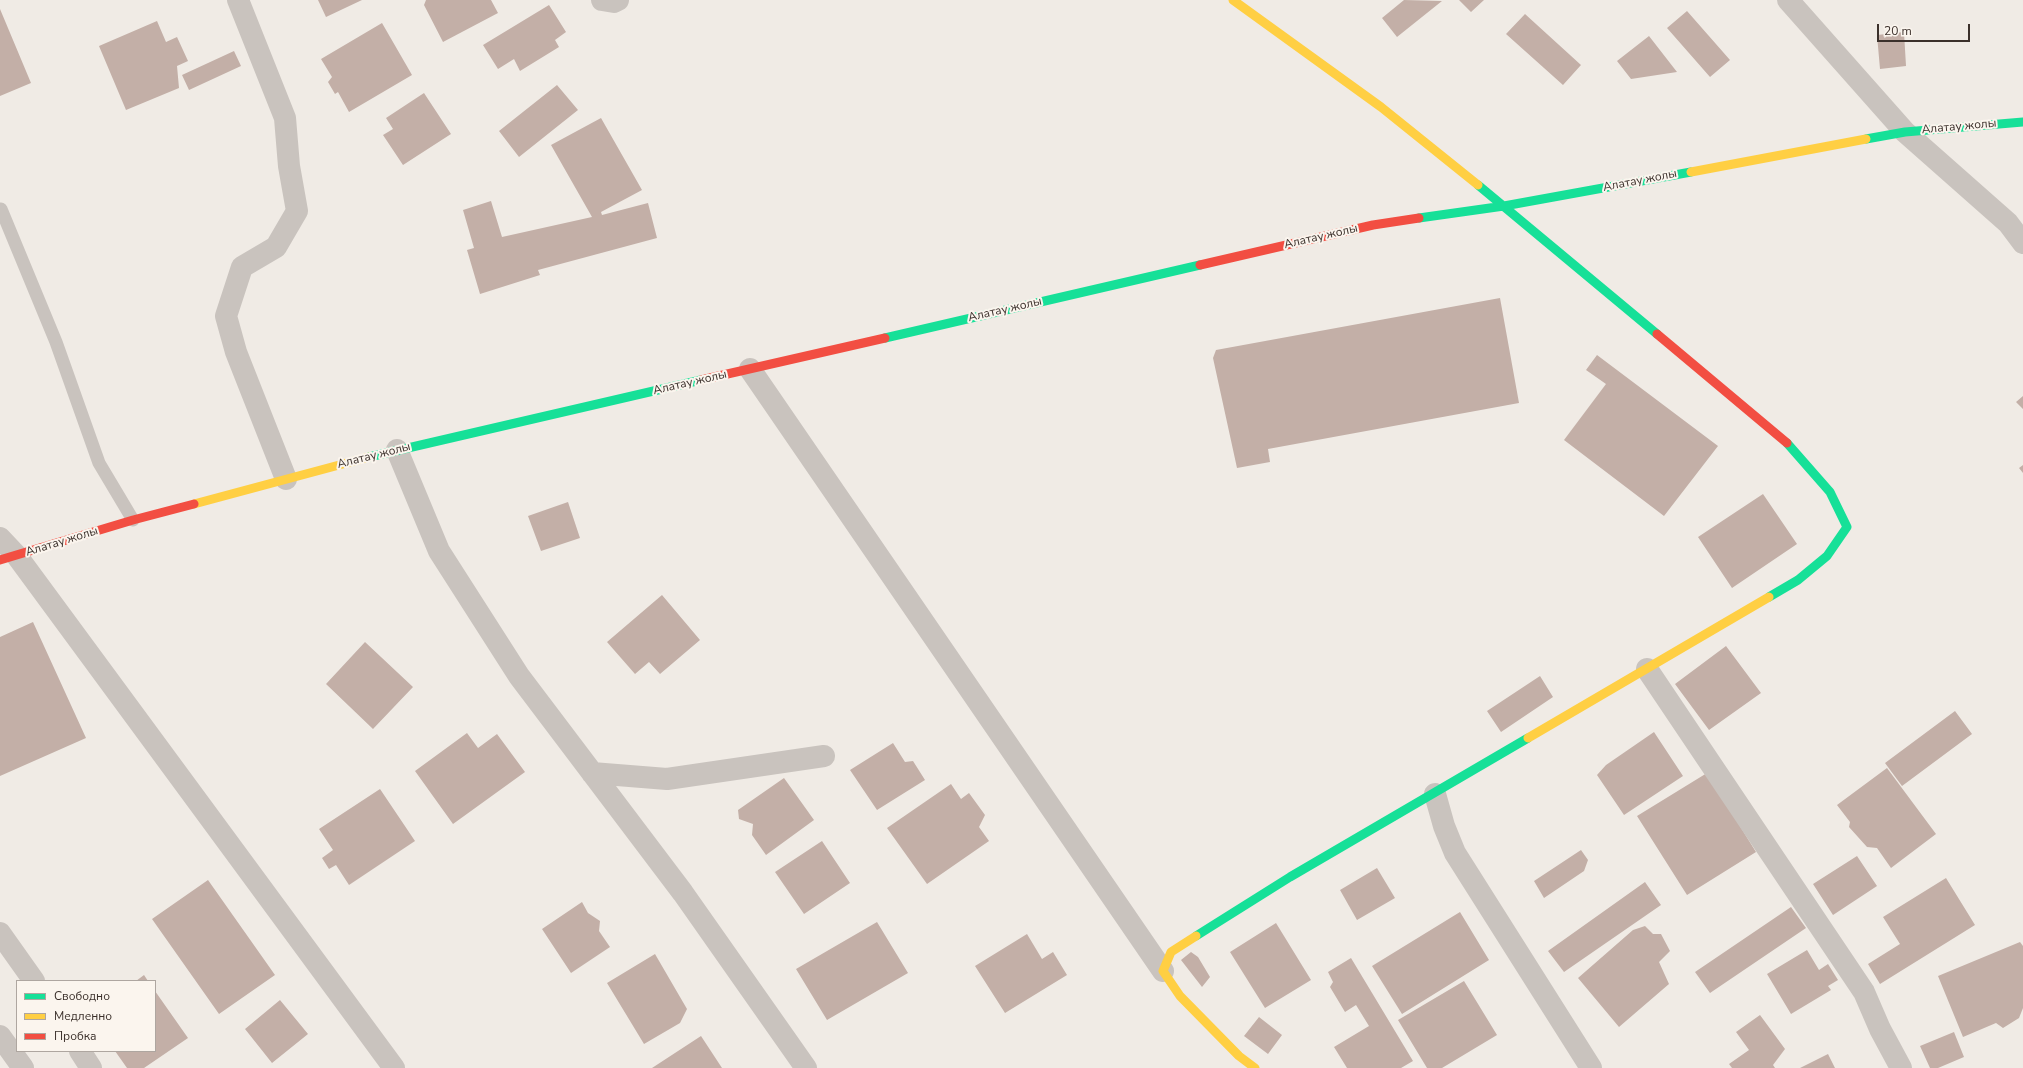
<!DOCTYPE html>
<html>
<head>
<meta charset="utf-8">
<style>
  body { margin:0 }
  #map { position:relative; width:2023px; height:1068px; overflow:hidden; background:#f0ebe5; font-family:"Nunito Sans",sans-serif }
  canvas { display:block }
  .legend { position:absolute; left:16px; top:980px; width:140px; height:72px; box-sizing:border-box; background:#fbf5ee; border:1px solid #aea6a0; margin:0; padding:5px 7px; list-style:none; font-size:12px; color:#3b302b }
  .legend li { display:flex; align-items:center; gap:8px; height:20px }
  .legend b { width:20px; border:1px solid #aea6a0 }
  .scale { position:absolute; left:1877px; top:24px; width:93px; height:18px; box-sizing:border-box; border:2px solid #3b302b; border-top:0; padding-left:5px; font-size:12px; line-height:14px; white-space:nowrap; color:#3b302b; -webkit-text-stroke:3px #fbf5ee; paint-order:stroke }
</style>
</head>
<body>
<div id="map">
<canvas width="2023" height="1068"></canvas>
<ul class="legend">
<li><b style="height:5px;background:#16e098"></b>Свободно</li>
<li><b style="height:5px;background:#ffcf43"></b>Медленно</li>
<li><b style="height:5px;background:#f24e42"></b>Пробка</li>
</ul>
<div class="scale">20 m</div>
</div>
<script>
const ctx = document.querySelector('canvas').getContext('2d');
ctx.lineJoin = 'round';
function paint(path, color) { ctx.fillStyle = color; ctx.fill(path, 'evenodd'); }
const toPath = rows => new Path2D(rows.map(r => 'M' + r).join(''));
function strokePath(path, color, width, dash) { ctx.strokeStyle = color; ctx.lineWidth = width; ctx.lineCap = dash ? 'butt' : 'round'; ctx.setLineDash(dash || []); ctx.stroke(path); }
function drawText(font, color, halo, rows, align = 'center') {
  ctx.font = font + ' "Nunito Sans",sans-serif'; ctx.lineWidth = 4; ctx.setLineDash([]); ctx.textBaseline = 'middle'; ctx.strokeStyle = halo; ctx.fillStyle = color; for (const [text, x, y, turn = 0] of rows) {
    ctx.save(); ctx.translate(x, y); ctx.rotate((+turn || 0) * Math.PI / 180); ctx.textAlign = isNaN(turn) ? turn : align; if (halo) ctx.strokeText(text, 0, 0); ctx.fillText(text, 0, 0); ctx.restore();
  }
}
paint(toPath([
  [318,0,362,0,326,17],
  [426,0,491,0,498,13,443,42,424,5],
  [1404,0,1442,1,1397,37,1382,18],
  [1459,0,1484,0,1471,12],
  [549,5,566,32,555,40,559,47,520,71,514,59,498,69,483,45],
  [0,9,31,83,0,96],
  [1687,11,1730,60,1710,77,1667,28],
  [1525,14,1581,65,1563,85,1506,34],
  [157,21,166,42,177,37,188,61,177,66,179,88,126,110,99,46],
  [382,23,412,75,349,112,338,92,335,94,328,82,332,77,321,59],
  [1904,32,1906,66,1880,69,1877,35],
  [1649,36,1677,72,1631,79,1617,61],
  [234,51,241,66,189,90,182,75],
  [557,85,578,110,519,157,499,131],
  [424,93,451,134,403,165,383,135,393,129,386,118],
  [601,118,642,190,601,212,602,215,648,203,657,238,538,270,540,275,480,294,467,250,474,248,463,210,491,201,502,237,592,217,551,145],
  [1500,298,1519,403,1268,449,1270,462,1237,468,1213,358,1216,350],
  [1597,355,1718,446,1664,516,1564,440,1606,384,1586,370],
  [2023,396,2023,409,2016,402],
  [2023,465,2023,473,2019,468],
  [1763,494,1797,544,1732,588,1698,537],
  [568,502,580,538,541,551,528,516],
  [662,595,700,640,660,674,649,662,635,674,607,642],
  [33,622,86,738,0,776,0,637],
  [365,642,413,687,373,729,326,684],
  [1726,646,1761,693,1709,730,1675,684],
  [1540,676,1553,697,1501,732,1487,711],
  [1955,711,1972,734,1902,786,1885,763],
  [1654,732,1683,776,1624,815,1597,775,1606,765],
  [467,733,478,748,497,734,525,772,453,824,415,771],
  [893,743,905,762,913,761,925,780,877,810,850,770],
  [1887,768,1936,834,1891,868,1877,848,1867,847,1849,827,1850,822,1837,805],
  [1707,773,1756,852,1687,895,1637,816],
  [784,778,814,820,766,855,752,835,753,824,739,819,738,810],
  [951,784,961,799,969,793,985,815,979,827,989,841,927,884,887,828],
  [380,789,415,841,349,885,336,865,329,869,322,858,333,850,319,829],
  [822,841,850,883,804,914,775,872],
  [1581,850,1588,860,1584,871,1544,898,1534,881],
  [1857,856,1877,886,1833,915,1813,884],
  [1377,868,1395,898,1357,920,1340,890],
  [1946,878,1975,925,1880,984,1868,964,1900,944,1883,917],
  [208,880,275,975,219,1014,152,919],
  [1645,882,1661,905,1564,972,1548,951],
  [582,902,588,913,600,921,599,931,610,947,571,973,542,929],
  [1791,907,1806,928,1710,993,1695,972],
  [1460,912,1489,960,1402,1014,1372,966],
  [877,922,908,973,827,1020,796,969],
  [1276,923,1311,980,1265,1008,1230,952],
  [1645,926,1653,934,1661,934,1670,951,1659,962,1669,984,1619,1027,1578,978,1633,930],
  [1027,934,1042,959,1053,952,1067,975,1005,1013,975,966],
  [2020,942,2023,946,2023,1008,2019,1018,2003,1028,1996,1023,1963,1037,1938,976],
  [1807,950,1819,970,1828,964,1838,980,1828,986,1831,990,1791,1014,1767,974],
  [1191,952,1198,957,1210,977,1202,987,1181,960],
  [655,954,687,1009,680,1023,644,1044,607,983],
  [1351,958,1413,1061,1401,1068,1347,1068,1334,1047,1369,1026,1356,1005,1345,1012,1330,987,1333,982,1328,972],
  [144,975,148,981,136,981],
  [1464,981,1497,1035,1442,1068,1427,1068,1398,1020],
  [155,991,188,1038,144,1068,127,1068,115,1051,155,1051],
  [280,1000,308,1034,272,1063,245,1029],
  [1760,1015,1785,1049,1773,1065,1775,1068,1732,1068,1729,1064,1749,1050,1736,1032],
  [1259,1017,1282,1035,1268,1054,1244,1036],
  [1954,1032,1964,1057,1938,1068,1930,1068,1920,1046],
  [701,1036,722,1068,652,1068],
  [1828,1054,1835,1068,1800,1068]
]), '#c3afa7');
strokePath(toPath([
  [1,209,56,342,99,463,133,520]
]), '#c9c3be', 13);
strokePath(toPath([
  [238,0,285,118,289,166,297,211,276,247,242,267,226,316,236,352,286,479],
  [602,0,614,2,618,0],
  [1788,0,1905,132,2008,223,2023,243],
  [750,369,1163,971],
  [397,450,439,551,519,676,683,893,806,1068],
  [0,538,17,556,394,1068],
  [1647,669,1864,992,1880,1029,1901,1068],
  [592,773,667,779,824,756],
  [1435,794,1444,826,1455,853,1591,1068],
  [0,933,34,981],
  [0,1036,23,1068],
  [80,1051,91,1068]
]), '#c9c3be', 22);
strokePath(toPath([
  [1866,139,1905,132,2023,122],
  [1478,185,1657,334],
  [1419,218,1504,206,1691,172],
  [885,338,1200,265],
  [369,457,701,380],
  [1769,597,1798,580,1827,556,1847,527,1830,492,1787,443],
  [1196,936,1290,877,1528,738]
]), '#16e098', 9);
strokePath(toPath([
  [1233,0,1381,107,1478,185],
  [1691,172,1866,139],
  [194,504,369,457],
  [1528,738,1769,597],
  [1196,936,1171,952,1163,971,1180,996,1239,1056,1255,1068]
]), '#ffcf43', 9);
strokePath(toPath([
  [1200,265,1373,225,1419,218],
  [1657,334,1787,443],
  [701,380,885,338],
  [0,560,133,520,194,504]
]), '#f24e42', 9);
drawText('12px', '#3b302b', '#fbf5ee', [
  ["Алатау жолы",1959,127,-5],
  ["Алатау жолы",1640,181,-11],
  ["Алатау жолы",1321,237,-13],
  ["Алатау жолы",1005,310,-13],
  ["Алатау жолы",690,383,-13],
  ["Алатау жолы",374,456,-14],
  ["Алатау жолы",62,542,-17]
]);
</script>
</body>
</html>
